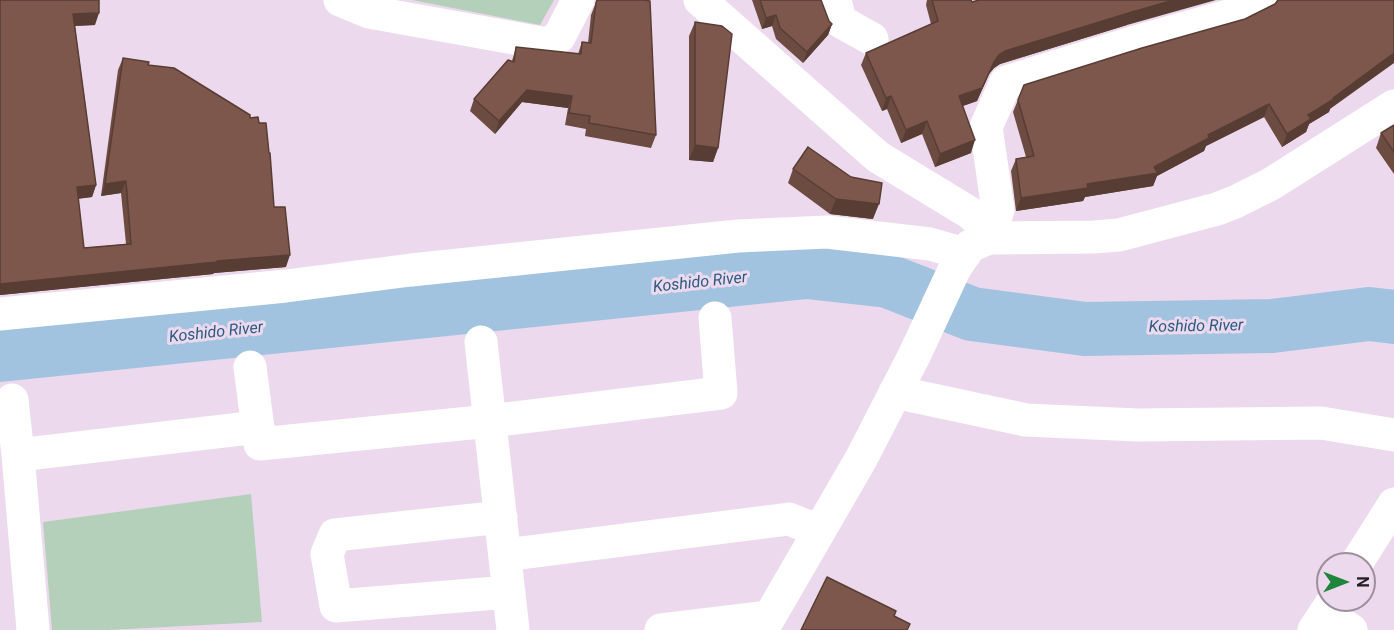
<!DOCTYPE html>
<html>
<head>
<meta charset="utf-8">
<style>
  body { margin:0 }
  #map { position:relative; width:1394px; height:630px; overflow:hidden; background:#edd9ed; font-family:Roboto,sans-serif }
  canvas { display:block }
  .north { position:absolute; left:1316px; top:552px; width:60px; height:60px; box-sizing:border-box; background:#edd9ed; border:2px solid #9d8e9d; border-radius:50%; rotate:90deg; font-size:16px; font-weight:700; line-height:24px; text-align:center; color:#251e25 }
  .north::after { content:''; display:block; margin:auto; width:21px; height:27px; background:#1e863c; clip-path:polygon(50% 0,100% 100%,50% 72%,0 100%) }
</style>
</head>
<body>
<div id="map">
<canvas width="1394" height="630"></canvas>
<div class="north">N</div>
</div>
<script>
const ctx = document.querySelector('canvas').getContext('2d');
ctx.lineJoin = 'round';
function paint(path, color) { ctx.fillStyle = color; ctx.fill(path, 'evenodd'); }
const toPath = rows => new Path2D(rows.map(r => 'M' + r).join(''));
function strokePath(path, color, width, dash) { ctx.strokeStyle = color; ctx.lineWidth = width; ctx.lineCap = dash ? 'butt' : 'round'; ctx.setLineDash(dash || []); ctx.stroke(path); }
function drawText(font, color, halo, rows, align = 'center') {
  ctx.font = font + ' Roboto,sans-serif'; ctx.lineWidth = 6; ctx.setLineDash([]); ctx.textBaseline = 'middle'; ctx.strokeStyle = halo; ctx.fillStyle = color; for (const [text, x, y, turn = 0] of rows) {
    ctx.save(); ctx.translate(x, y); ctx.rotate((+turn || 0) * Math.PI / 180); ctx.textAlign = isNaN(turn) ? turn : align; if (halo) ctx.strokeText(text, 0, 0); ctx.fillText(text, 0, 0); ctx.restore();
  }
}
paint(toPath([
  [412,0,554,0,540,25],
  [251,494,262,622,108,630,52,630,43,522]
]), '#b4d0bb');
strokePath(toPath([
  [0,355,807,272,888,281,972,314,1085,329,1272,326,1369,314,1394,317]
]), '#a2c3e0', 54);
strokePath(toPath([
  [340,0,369,12,547,44,559,37,578,0],
  [700,0,878,157,970,213,985,226,989,238],
  [835,0,840,21,872,39],
  [989,238,998,210,986,127,1006,82,1132,43,1235,14,1261,0],
  [0,314,286,286,411,270,738,236,827,232,930,244,965,254],
  [481,342,513,630],
  [250,367,260,444,490,421,721,393,715,318],
  [895,392,1026,420,1138,425,1321,423,1394,435],
  [12,400,18,455,33,630],
  [18,455,258,427],
  [501,517,335,535,327,554,336,606,509,592],
  [505,555,789,519,819,531],
  [1356,564,1394,504],
  [1325,613,1351,630],
  [661,630,769,617],
  [762,630,861,459,914,356,955,268,970,246,989,238,1094,237,1119,235,1217,209,1235,202,1271,184,1394,106],
  [1314,630,1334,600]
]), '#fff', 33);
paint(toPath([
  [0,0,95,25,75,26,96,185,92,197,78,199,84,248,126,244,121,193,101,196,118,70,123,58,148,65,274,207,286,267,214,273,213,274,0,295],
  [597,0,656,135,651,148,585,136,586,129,565,125,568,108,522,102,495,134,470,111,474,99,512,61,516,47,578,54,582,42,588,43,591,15],
  [752,0,821,0,829,21,832,24,828,35,803,63,776,39,772,26,762,29],
  [927,0,971,0,972,2,1127,25,1000,64,994,68,989,74,977,101,963,106,971,153,935,167,922,134,901,143,887,109,882,111,861,65,866,53,931,24,926,5],
  [695,22,725,84,718,148,713,162,689,160,689,36],
  [1024,85,1330,109,1329,112,1309,124,1306,132,1282,147,1264,117,1206,146,1204,151,1157,176,1153,186,1085,197,1083,201,1016,211,1011,171,1016,159,1026,157,1013,112],
  [1394,125,1394,174,1376,148,1381,133],
  [793,169,873,219,830,214,788,183]
]), '#6c4b41');
paint(toPath([
  [1174,0,1216,0,1127,25,1000,64,994,68,989,74,977,101,954,109,959,96,999,55,1005,51,1132,12],
  [99,13,95,25,69,26,73,14],
  [776,15,772,26,762,29,766,18],
  [832,24,828,35,803,63,807,52],
  [1394,53,1394,63,1330,109,1329,112,1309,124,1306,132,1282,147,1287,134,1308,115],
  [527,90,572,96,568,108,522,102,495,134,499,121],
  [891,96,887,109,882,111,886,98],
  [1269,104,1264,117,1206,146,1204,151,1157,176,1153,186,1085,197,1083,201,1016,211,1021,198,1087,184,1154,167,1208,135],
  [927,121,922,134,901,143,906,130],
  [975,140,971,153,935,167,940,154],
  [695,145,718,148,713,162,689,160],
  [126,181,121,193,101,196,105,184],
  [96,185,92,197,72,199,77,187],
  [836,199,879,204,873,219,830,214],
  [290,255,286,267,214,273,213,274,0,295,0,284,2,283,217,261]
]), '#583d35');
const building = toPath([
  [0,0,99,0,99,13,73,14,96,185,77,187,84,248,131,244,126,181,105,184,123,58,149,62,148,65,174,68,250,115,250,118,258,117,259,123,266,123,269,153,270,153,274,207,285,207,290,255,217,261,217,262,0,284,0,0],
  [597,0,643,0,650,1,656,135,589,123,590,116,569,113,572,96,527,90,499,121,474,99,508,60,514,62,516,47,581,54,582,42,591,43,596,3,597,0],
  [760,0,821,0,829,21,832,24,807,52,780,28,776,15,766,18,760,0],
  [932,0,971,0,972,2,979,0,1174,0,1132,12,1005,51,999,55,994,62,982,88,959,96,975,140,940,154,927,121,906,130,891,96,886,98,866,53,938,21,932,0],
  [1278,0,1394,0,1394,53,1333,98,1334,99,1308,115,1311,119,1287,134,1269,104,1208,135,1209,138,1154,167,1158,173,1087,184,1088,188,1021,198,1016,159,1034,156,1018,100,1024,85,1142,48,1245,19,1275,4,1278,0],
  [695,22,722,26,732,34,718,148,695,145,695,22],
  [1394,125,1394,152,1381,133,1394,125],
  [808,147,851,177,882,183,879,204,836,199,793,169,808,147],
  [827,577,896,611,894,616,910,624,907,630,801,630,827,577]
]);
paint(building, '#7d574c');
strokePath(building, '#583d35', 1.5);
drawText('italic 16px', '#295b82', '#edd9ed', [
  ["Koshido River",700,283,-6],
  ["Koshido River",1196,327,-1],
  ["Koshido River",216,333,-6]
]);
</script>
</body>
</html>
